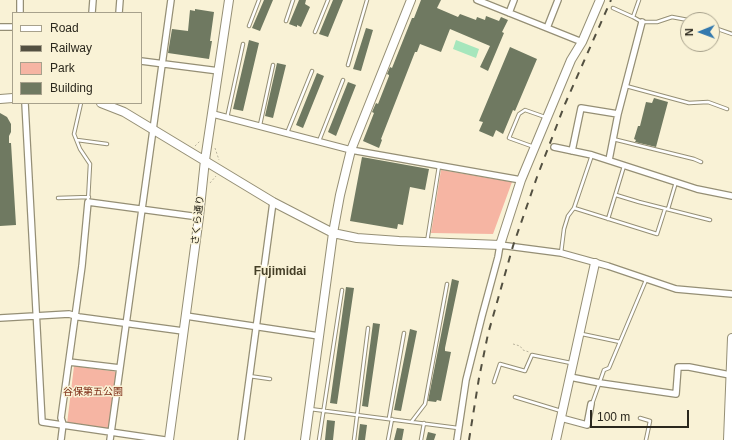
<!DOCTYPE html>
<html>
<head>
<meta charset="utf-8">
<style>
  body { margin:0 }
  #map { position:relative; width:732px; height:440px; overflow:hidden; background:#f9f2d6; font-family:Arial,sans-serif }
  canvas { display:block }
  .legend { position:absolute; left:12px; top:12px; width:130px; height:92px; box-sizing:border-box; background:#f9f2d6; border:1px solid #a7a18c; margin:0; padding:5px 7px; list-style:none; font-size:12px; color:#2b281d }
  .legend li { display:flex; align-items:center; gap:8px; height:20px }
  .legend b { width:20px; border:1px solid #a7a18c }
  .north { position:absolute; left:680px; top:12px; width:40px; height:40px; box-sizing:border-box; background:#f9f2d6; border:1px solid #a7a18c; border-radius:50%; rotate:269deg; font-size:11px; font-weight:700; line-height:16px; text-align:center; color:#2b281d }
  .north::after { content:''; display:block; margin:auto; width:14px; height:18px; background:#3479ae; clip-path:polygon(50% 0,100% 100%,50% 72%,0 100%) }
  .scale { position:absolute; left:590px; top:410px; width:99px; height:18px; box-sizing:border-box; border:2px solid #2b281d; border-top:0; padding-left:5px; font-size:12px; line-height:14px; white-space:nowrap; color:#2b281d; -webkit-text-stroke:3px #f9f2d6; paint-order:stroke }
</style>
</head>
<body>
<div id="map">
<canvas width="732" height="440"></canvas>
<ul class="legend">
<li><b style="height:5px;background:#fff"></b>Road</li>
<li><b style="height:5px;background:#535041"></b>Railway</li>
<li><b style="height:11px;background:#f6b5a3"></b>Park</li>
<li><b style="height:11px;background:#6f7961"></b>Building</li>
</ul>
<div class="north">N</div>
<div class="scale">100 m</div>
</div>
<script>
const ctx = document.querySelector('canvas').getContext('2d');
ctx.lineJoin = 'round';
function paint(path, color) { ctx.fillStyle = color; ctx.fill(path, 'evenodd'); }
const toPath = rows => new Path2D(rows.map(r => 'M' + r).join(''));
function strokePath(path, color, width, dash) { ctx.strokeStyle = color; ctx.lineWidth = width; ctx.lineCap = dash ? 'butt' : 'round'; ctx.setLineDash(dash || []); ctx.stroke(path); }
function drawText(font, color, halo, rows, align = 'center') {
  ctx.font = font + ' Arial,"Noto Sans JP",sans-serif'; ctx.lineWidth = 3; ctx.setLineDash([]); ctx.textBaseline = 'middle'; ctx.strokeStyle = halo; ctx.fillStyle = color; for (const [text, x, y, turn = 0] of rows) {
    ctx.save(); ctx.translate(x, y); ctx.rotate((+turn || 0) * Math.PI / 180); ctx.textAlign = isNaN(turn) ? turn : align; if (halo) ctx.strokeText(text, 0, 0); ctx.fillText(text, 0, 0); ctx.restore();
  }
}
paint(toPath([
  [441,170,512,182,493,234,431,233],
  [74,366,118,372,110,430,67,424]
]), '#f6b5a3');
paint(toPath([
  [456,40,479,49,476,58,453,49]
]), '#a6e6bc');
paint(toPath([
  [264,0,273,0,260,31,252,28],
  [299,0,306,0,305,4,310,7,301,27,297,25,297,27,289,24],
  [333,0,343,0,328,37,319,34],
  [421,0,441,0,437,8,458,17,460,14,476,20,477,17,485,20,486,16,499,21,501,17,508,20,502,32,504,33,488,71,480,67,490,46,450,29,441,52,420,44,417,52,415,52,381,139,382,140,379,148,363,141,374,113,372,112,376,103,378,104,389,76,389,75,387,74,390,67,392,68,412,18,414,18],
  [195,9,214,12,210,41,212,41,209,59,168,53,172,29,188,31,190,10,195,11],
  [366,28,373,30,361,71,353,69],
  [249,40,259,43,243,111,233,109],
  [510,47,537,59,515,111,513,110,503,134,496,130,493,137,479,131,483,122,479,121],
  [277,63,286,65,273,118,265,116],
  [317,73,324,76,303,128,296,125],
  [348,82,356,85,336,136,328,132],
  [654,98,668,102,656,147,635,142,636,140,634,139,638,126,640,126,646,102,652,103],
  [0,113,7,117,11,124,11,132,9,136,9,143,11,143,16,225,0,226],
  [362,157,429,169,425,190,410,187,403,225,398,224,397,229,350,221],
  [452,279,459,281,445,348,445,351,451,352,441,401,437,400,436,402,428,401],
  [346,287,354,288,337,404,330,403],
  [373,323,380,324,368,407,362,406],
  [410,329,417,331,401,411,394,410],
  [327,420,335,421,333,440,325,440],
  [360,424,367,425,365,440,358,440],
  [397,428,404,429,402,440,394,440],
  [428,432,436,434,434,440,426,440]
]), '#6f7961');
const lane = toPath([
  [613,8,633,17,642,22,657,22,672,17,688,20],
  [633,17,639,0],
  [286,21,293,0],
  [249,26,259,0],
  [712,27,732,34],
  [315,32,328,0],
  [348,65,367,0],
  [626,86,689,103,708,102,727,109],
  [81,103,74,134,80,149,90,164,88,201],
  [227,118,243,44],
  [260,125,273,65],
  [287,133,312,71],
  [613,139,694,159,701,162],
  [77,140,107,144],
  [319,141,343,80],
  [534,147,509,138,519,114,525,110,545,117],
  [616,195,639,202,710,220],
  [58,198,89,197],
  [574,208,657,234,665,209],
  [668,209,676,182],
  [608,219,624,166],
  [427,242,439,166],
  [561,253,564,229,568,216,574,208,592,155],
  [582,334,620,342],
  [249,376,270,379],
  [494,382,500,364,525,371,532,355,571,363],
  [515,397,561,411],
  [592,404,604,370,609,368,646,280],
  [310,409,458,428],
  [389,418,404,333],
  [640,418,650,421,646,440],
  [412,421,425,404,447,284],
  [319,440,342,290],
  [354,440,368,328],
  [388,440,392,419],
  [421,440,424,423]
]);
const street = toPath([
  [20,0,20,13],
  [477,0,582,42],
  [92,13,93,0],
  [119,13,120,0],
  [509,13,514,0],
  [0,27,13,27],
  [547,28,558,0],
  [141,61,219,71],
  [25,103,42,422,165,440],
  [213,114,351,150,521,180],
  [554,147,592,155,697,189,732,196],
  [572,151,581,108,618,114],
  [609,160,618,114,642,22],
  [186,316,319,336],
  [0,318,69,314,79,317,183,331],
  [69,362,120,368],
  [570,377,600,383,676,394,678,367,689,367,730,375],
  [561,418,587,425,591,404],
  [61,440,63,424,61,418,82,266,88,202,199,217],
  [110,440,171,0],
  [241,440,273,202],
  [457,440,466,380,482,316,498,257,500,245,561,253,608,266,676,289,732,294]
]);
const secondary = toPath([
  [0,99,13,98],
  [101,103,124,112,273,202,333,233,357,238,399,241,500,245,521,180,571,60,582,42,600,0],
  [169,440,199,217,205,160,229,0],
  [305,440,333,233,340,195,351,150,411,0],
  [556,440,595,263],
  [728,440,732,338]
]);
strokePath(lane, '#958f75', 4.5);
strokePath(street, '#958f75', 8);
strokePath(secondary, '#958f75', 10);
strokePath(toPath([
  [195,146,200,141],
  [215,148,219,160],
  [210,183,216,176],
  [513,344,520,346,523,350,529,352]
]), '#b9b39d', 1, [2, 2]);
strokePath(lane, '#fff', 2.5);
strokePath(street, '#fff', 5.5);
strokePath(secondary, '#fff', 8);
strokePath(toPath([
  [469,440,479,378,488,334,513,246,537,177,565,104,611,0]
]), '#535041', 2, [7, 7]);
drawText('10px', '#2b281d', '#f9f2d6', [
  ["さくら通り",198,220,-83]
]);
drawText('10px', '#7d2c16', '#f9f2d6', [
  ["谷保第五公園",93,392]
]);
drawText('bold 12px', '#453f27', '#f9f2d6', [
  ["Fujimidai",280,272]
]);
</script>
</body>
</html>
